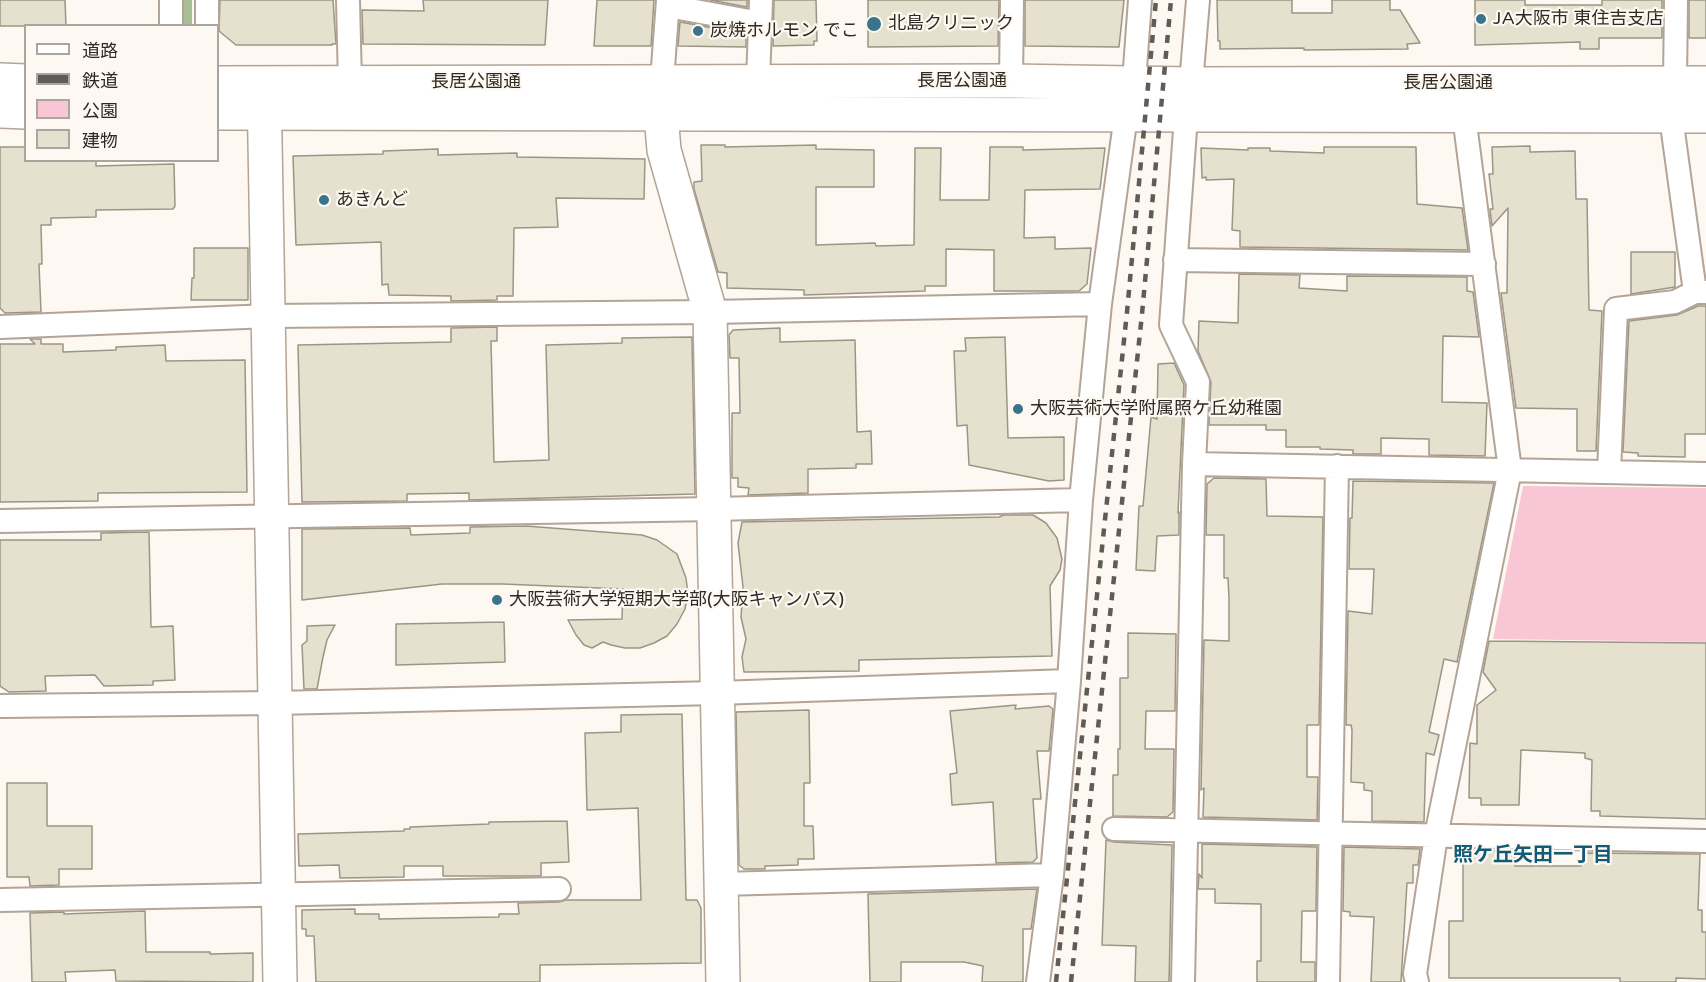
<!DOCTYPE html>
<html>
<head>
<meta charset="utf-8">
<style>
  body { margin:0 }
  #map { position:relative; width:1706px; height:982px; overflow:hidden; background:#fef8f2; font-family:"Varela Round","Noto Sans JP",sans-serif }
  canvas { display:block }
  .legend { position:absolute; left:24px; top:24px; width:195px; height:138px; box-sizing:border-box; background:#fef8f2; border:2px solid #aba5a0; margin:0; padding:8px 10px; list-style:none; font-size:18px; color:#2f2924 }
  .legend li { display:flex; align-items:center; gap:12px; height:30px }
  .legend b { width:30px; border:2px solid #aba5a0 }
</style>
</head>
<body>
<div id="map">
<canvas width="1706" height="982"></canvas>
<ul class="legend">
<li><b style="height:8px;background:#fff"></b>道路</li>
<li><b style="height:8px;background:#615b56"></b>鉄道</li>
<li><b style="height:16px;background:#f9c6d5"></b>公園</li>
<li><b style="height:16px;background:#e5e1ce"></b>建物</li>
</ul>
</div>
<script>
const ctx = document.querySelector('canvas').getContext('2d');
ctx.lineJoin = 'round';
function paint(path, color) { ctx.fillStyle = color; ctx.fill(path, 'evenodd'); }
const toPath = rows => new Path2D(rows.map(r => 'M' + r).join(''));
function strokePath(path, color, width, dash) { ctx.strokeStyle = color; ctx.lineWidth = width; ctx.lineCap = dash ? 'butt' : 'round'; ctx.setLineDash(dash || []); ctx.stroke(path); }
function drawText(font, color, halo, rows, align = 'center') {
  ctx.font = font + ' "Varela Round","Noto Sans JP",sans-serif'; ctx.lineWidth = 4.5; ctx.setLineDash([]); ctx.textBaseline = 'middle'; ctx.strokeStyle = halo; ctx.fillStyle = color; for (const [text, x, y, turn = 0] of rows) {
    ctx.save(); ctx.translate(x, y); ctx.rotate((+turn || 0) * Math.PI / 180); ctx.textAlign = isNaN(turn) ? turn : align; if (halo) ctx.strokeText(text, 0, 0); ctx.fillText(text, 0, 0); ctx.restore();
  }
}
paint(toPath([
  [1523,486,1706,488,1706,642,1493,639]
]), '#f9c6d5');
strokePath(toPath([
  [188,0,188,26]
]), '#a8be93', 8);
const building = toPath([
  [0,0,65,0,66,26,0,26,0,0],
  [220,0,333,0,336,44,332,44,332,45,236,45,219,31,220,0],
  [423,0,548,0,545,45,363,44,362,10,424,11,423,0],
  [597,0,654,0,651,46,594,46,597,0],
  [710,0,747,0,747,7,710,0],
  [774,0,816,0,817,41,814,41,814,45,773,46,774,0],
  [868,0,999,0,998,46,868,47,868,0],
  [1025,0,1124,0,1119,47,1025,46,1025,0],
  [1217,0,1292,0,1292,13,1332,13,1332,0,1390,0,1390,10,1400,10,1420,43,1407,44,1408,49,1304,50,1304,48,1220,49,1220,41,1218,41,1217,0],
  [1475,0,1525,0,1525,5,1602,5,1602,0,1662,0,1662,38,1599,38,1599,49,1580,49,1580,42,1475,45,1475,0],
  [1689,0,1706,0,1706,38,1689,38,1689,0],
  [680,22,746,34,746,47,678,46,680,22],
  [701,145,725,145,725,147,816,145,816,149,874,150,874,187,816,187,816,245,875,243,876,246,914,245,915,148,941,148,940,200,989,200,990,147,1023,147,1023,150,1105,148,1100,189,1025,190,1024,238,1055,237,1055,249,1091,248,1087,284,1079,291,994,291,994,250,946,249,946,286,925,286,925,291,804,295,804,290,727,288,727,273,718,272,694,189,694,182,702,181,701,145],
  [1530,146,1530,152,1575,151,1576,199,1587,199,1589,310,1602,311,1596,451,1577,451,1577,409,1516,408,1501,293,1507,293,1508,208,1492,226,1490,209,1493,209,1489,174,1493,174,1492,147,1530,146],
  [0,147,26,147,26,160,96,160,96,166,174,164,175,206,173,209,96,210,96,217,51,218,51,225,41,225,42,264,39,264,41,312,5,313,0,308,0,147],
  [1324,147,1416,147,1417,204,1462,208,1468,250,1240,247,1240,231,1232,230,1234,179,1206,180,1206,177,1202,178,1201,148,1248,150,1248,148,1270,148,1270,151,1324,153,1324,147],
  [438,149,438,155,517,153,517,157,645,159,644,199,556,198,558,227,514,228,513,296,497,296,497,300,451,301,451,296,389,295,388,284,382,285,381,242,296,245,293,156,383,154,383,151,438,149],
  [194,248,248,248,248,300,191,300,192,278,194,278,194,248],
  [1631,252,1675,252,1675,287,1631,294,1631,252],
  [1239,274,1300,275,1299,288,1347,291,1347,276,1467,277,1467,291,1473,292,1479,337,1443,336,1442,402,1487,403,1485,456,1429,455,1429,439,1381,438,1381,454,1353,454,1353,450,1320,449,1320,447,1286,447,1286,430,1266,430,1266,425,1209,425,1211,382,1198,351,1199,321,1238,323,1239,274],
  [1698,306,1706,306,1706,434,1685,434,1685,457,1638,456,1638,453,1623,452,1629,321,1677,315,1698,306],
  [497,327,497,341,491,341,494,462,549,460,546,345,622,343,622,338,692,337,695,494,469,500,469,493,407,494,407,501,302,502,298,345,451,342,451,328,497,327],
  [780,328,780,342,855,340,857,432,871,431,872,464,856,464,856,468,808,469,808,493,748,495,749,488,738,487,738,478,732,478,732,413,740,413,739,358,730,358,729,335,733,330,780,328],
  [1005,337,1008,438,1064,437,1064,480,1049,481,969,465,967,425,957,426,954,351,966,351,965,338,1005,337],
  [30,339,41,339,41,344,63,344,63,352,116,350,116,347,165,345,166,361,245,360,247,492,98,493,98,501,0,502,0,344,35,344,30,339],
  [1174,363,1184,385,1178,513,1179,512,1179,535,1157,536,1155,571,1136,570,1139,506,1143,506,1151,417,1157,419,1158,364,1174,363],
  [1214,478,1266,479,1267,516,1323,517,1319,725,1307,725,1307,777,1318,777,1317,820,1203,817,1204,788,1201,790,1204,640,1229,641,1229,598,1228,578,1224,578,1224,535,1206,535,1207,484,1214,478],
  [1353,481,1494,483,1457,662,1444,659,1429,732,1439,735,1434,755,1426,753,1424,822,1372,821,1372,791,1364,790,1364,783,1351,782,1352,730,1351,725,1346,725,1348,611,1372,614,1374,569,1349,569,1350,518,1352,518,1353,481],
  [1004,515,1033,515,1046,523,1057,538,1062,559,1060,570,1050,586,1052,656,859,660,859,671,744,672,742,657,746,639,741,617,743,587,738,543,742,522,999,517,1004,515],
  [526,526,642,535,657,540,677,554,686,578,688,594,685,609,677,624,667,636,654,643,640,648,625,648,611,645,603,642,592,648,584,645,576,635,568,620,622,619,623,589,503,584,442,584,302,600,302,529,410,528,411,535,470,533,470,527,526,526],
  [149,532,151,627,173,626,175,680,153,681,153,685,104,686,95,675,45,676,46,691,9,692,0,686,0,540,101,540,101,533,149,532],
  [504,622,505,662,396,665,396,624,504,622],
  [335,625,327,640,323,657,317,689,304,689,302,645,307,641,307,626,335,625],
  [1128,633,1176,634,1175,711,1146,711,1145,749,1174,749,1173,812,1167,817,1113,816,1113,775,1118,775,1118,749,1120,749,1120,678,1128,678,1128,633],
  [1489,641,1706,643,1706,819,1600,816,1600,811,1591,811,1592,760,1585,758,1585,753,1521,750,1519,805,1481,805,1481,798,1469,798,1470,743,1477,744,1477,705,1496,690,1483,672,1489,641],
  [1016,705,1015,709,1049,706,1053,709,1049,751,1037,751,1041,799,1033,799,1037,858,1033,862,996,863,993,802,952,805,950,774,957,773,950,711,1016,705],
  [809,710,810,783,804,783,804,826,813,826,814,859,798,859,798,865,765,866,765,869,744,869,739,865,736,712,809,710],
  [682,714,686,900,697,900,701,908,701,963,540,965,540,982,316,982,314,936,306,936,306,929,302,929,302,910,355,909,355,914,379,914,379,919,499,917,499,914,519,914,518,903,559,902,566,900,641,900,638,808,587,810,585,733,621,732,621,715,682,714],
  [7,783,47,783,47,826,92,826,92,869,59,869,59,885,30,886,29,877,7,877,7,783],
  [567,821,569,862,541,863,541,876,443,876,443,866,404,866,404,877,340,878,339,865,299,866,298,834,404,831,404,829,410,829,410,827,489,824,489,822,567,821],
  [1106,840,1114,842,1172,845,1169,982,1135,982,1136,946,1102,945,1106,840],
  [1202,844,1317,847,1316,911,1302,911,1301,962,1315,962,1315,982,1257,982,1257,961,1261,961,1261,904,1215,903,1215,889,1198,889,1199,874,1202,878,1202,844],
  [1344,847,1420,849,1418,865,1413,865,1413,883,1407,883,1401,982,1371,982,1374,917,1350,916,1350,912,1343,911,1344,847],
  [1463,851,1515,851,1515,866,1581,866,1581,853,1700,854,1698,910,1702,910,1702,932,1706,932,1706,979,1676,978,1676,982,1620,982,1620,978,1449,978,1449,921,1463,921,1463,851],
  [1037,889,1031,929,1023,929,1023,982,982,982,983,966,964,962,901,962,901,982,870,982,868,894,1037,889],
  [145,911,146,952,210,952,210,954,253,953,253,982,116,981,115,970,65,972,66,982,32,982,30,913,64,912,64,914,145,911]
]);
paint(building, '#e5e1ce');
strokePath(building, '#9a9685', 1.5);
const street = toPath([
  [171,0,171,26],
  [207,0,207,26],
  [348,0,350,83],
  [668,6,760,23],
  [662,81,668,0],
  [758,81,761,0],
  [1011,81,1012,0],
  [1675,83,1676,0],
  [1671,117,1695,292,1706,292],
  [1175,260,1484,264],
  [0,327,270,316,710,312,1100,304],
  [1194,464,1706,474],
  [1609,472,1616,309,1675,302,1695,292],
  [0,521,714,509,1081,500],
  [0,706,275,703,717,693,1069,681],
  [1114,829,1706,841],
  [721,884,1052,875],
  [0,900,559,889],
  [1038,982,1052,875,1069,681,1081,500,1100,304,1126,115,1134,82,1140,0],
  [1183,982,1194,464,1198,382,1171,325,1186,116,1191,84,1198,0],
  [1328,982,1337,466],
  [1417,982,1415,974,1436,836,1510,470,1464,116]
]);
const secondary = toPath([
  [264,85,280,982],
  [662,85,661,115,664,150,710,312,723,982]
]);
const highway = toPath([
  [0,80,26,81],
  [218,83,1011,81,1191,84,1706,83],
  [0,111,26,112],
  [218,113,1706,116]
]);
strokePath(street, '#b3a497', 26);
strokePath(secondary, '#b3a497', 36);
strokePath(highway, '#b3a497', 36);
strokePath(street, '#fff', 22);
strokePath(secondary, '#fff', 33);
strokePath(highway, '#fff', 33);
strokePath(toPath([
  [1056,982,1127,312,1156,0],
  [1071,982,1142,314,1171,0]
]), '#615b56', 4.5, [8, 8]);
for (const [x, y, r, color] of [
  [1481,19,6,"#3a738c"],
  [874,24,8,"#3a738c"],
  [698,31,6,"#3a738c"],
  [324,200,6,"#3a738c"],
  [1018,409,6,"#3a738c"],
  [497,600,6,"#3a738c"]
]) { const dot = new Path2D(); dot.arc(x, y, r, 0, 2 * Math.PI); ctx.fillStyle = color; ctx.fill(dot); strokePath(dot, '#fef8f2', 2); }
drawText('18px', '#2f2924', '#fef8f2', [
  ["JA大阪市 東住吉支店",1493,19],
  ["北島クリニック",888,24],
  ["炭焼ホルモン でこ",710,31],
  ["あきんど",336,200],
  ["大阪芸術大学附属照ケ丘幼稚園",1030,409],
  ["大阪芸術大学短期大学部(大阪キャンパス)",509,600]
], 'left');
drawText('18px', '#2f2924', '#fef8f2', [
  ["長居公園通",962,81],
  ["長居公園通",476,82],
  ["長居公園通",1448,83]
]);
drawText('bold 20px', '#125b76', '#fef8f2', [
  ["照ケ丘矢田一丁目",1533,856]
]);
</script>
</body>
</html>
